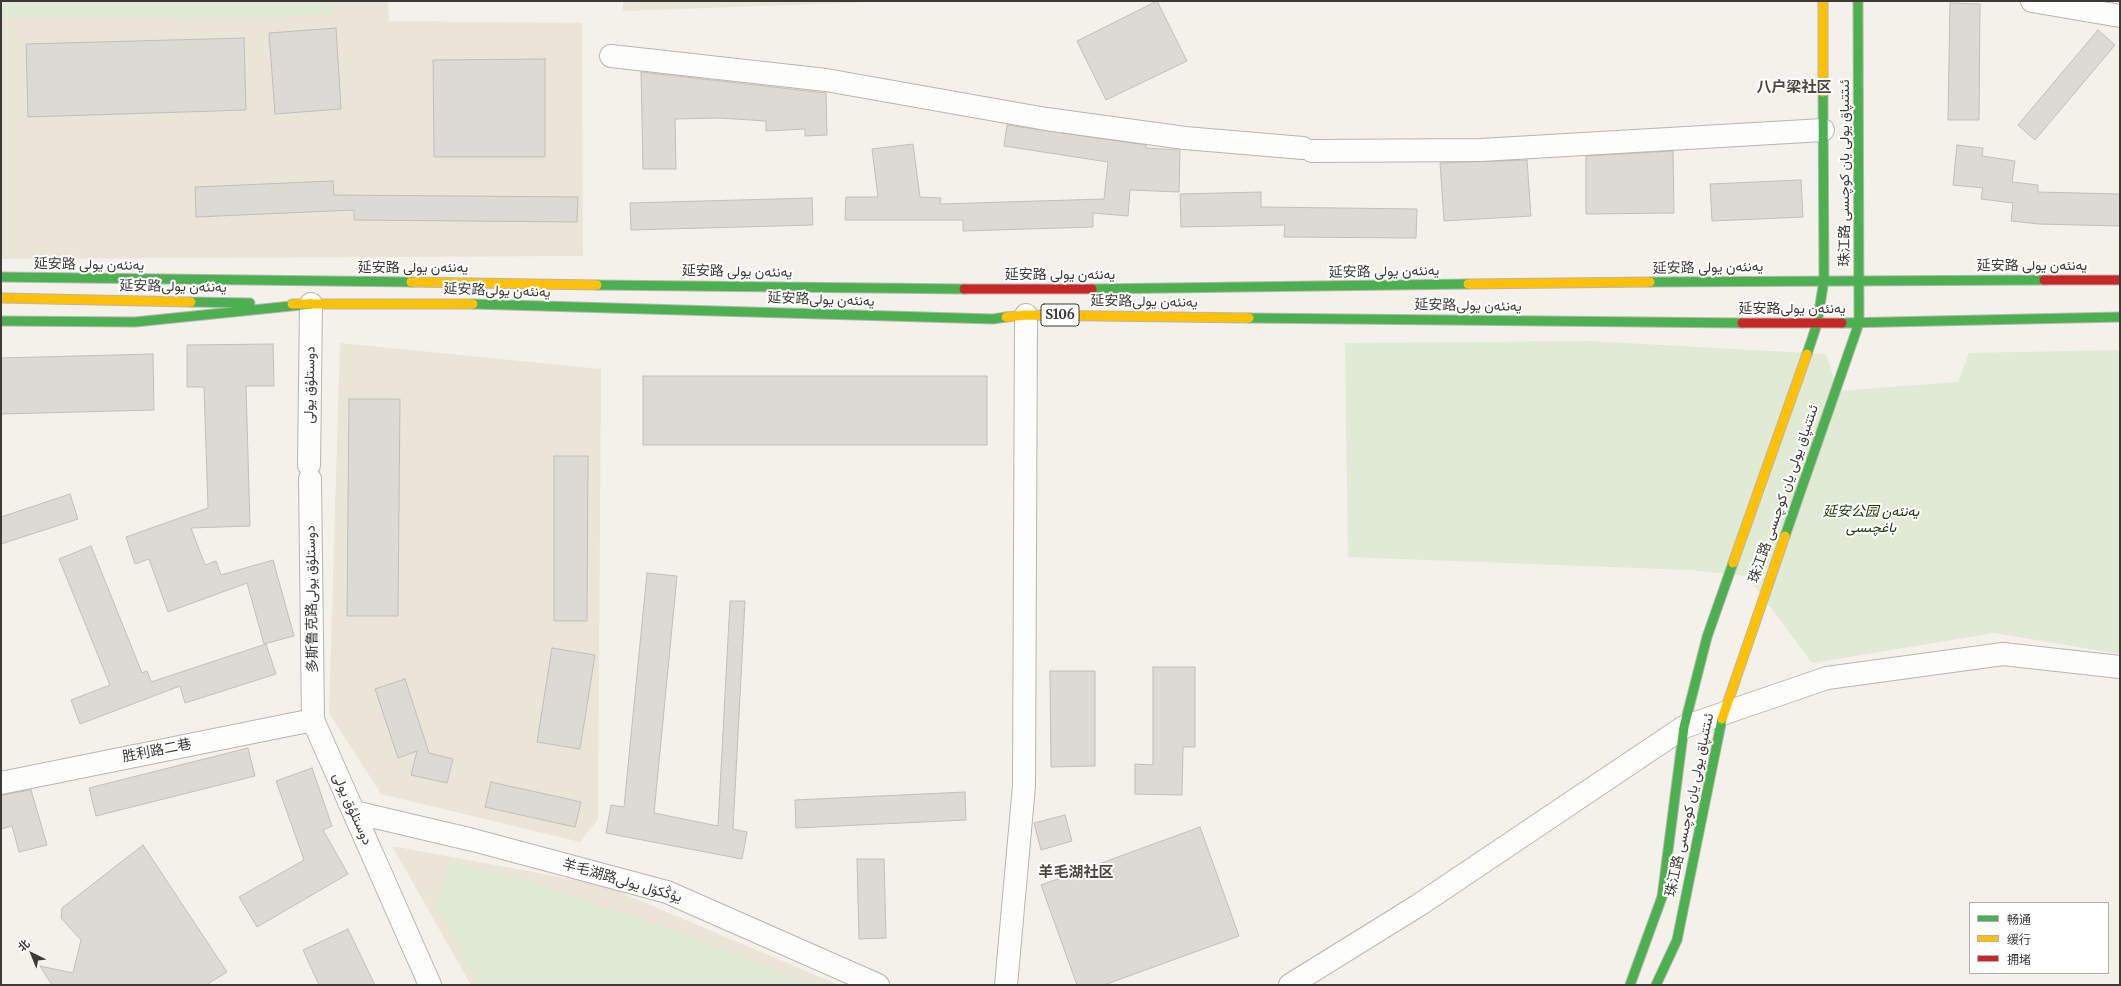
<!DOCTYPE html>
<html>
<head>
<meta charset="utf-8">
<style>
  body { margin:0 }
  #map { position:relative; width:2121px; height:986px; overflow:hidden; background:#f4f1eb; font-family:Merriweather,"Noto Sans SC",serif }
  canvas { display:block }
  .frame { position:absolute; inset:0; border:2px solid #3c3a36; pointer-events:none }
  .legend { position:absolute; left:1969px; top:902px; width:140px; height:72px; box-sizing:border-box; background:#fff; border:1px solid #b1b0af; margin:0; padding:5px 7px; list-style:none; font-size:12px; color:#3c3a36 }
  .legend li { display:flex; align-items:center; gap:8px; height:20px }
  .legend b { width:20px; border:1px solid #b1b0af }
  .north { position:absolute; left:12px; top:934px; width:40px; height:40px; -webkit-text-stroke:3px #fff; paint-order:stroke; rotate:317deg; font-size:11px; font-weight:700; line-height:16px; text-align:center; color:#3c3a36 }
  .north::after { content:''; display:block; margin:auto; width:14px; height:18px; background:#3c3a36; clip-path:polygon(50% 0,100% 100%,50% 72%,0 100%) }
</style>
</head>
<body>
<div id="map">
<canvas width="2121" height="986"></canvas>
<div class="frame"></div>
<ul class="legend">
<li><b style="height:5px;background:#4caf50"></b>畅通</li>
<li><b style="height:5px;background:#ffc107"></b>缓行</li>
<li><b style="height:5px;background:#c62828"></b>拥堵</li>
</ul>
<div class="north">北</div>
</div>
<script>
const ctx = document.querySelector('canvas').getContext('2d');
ctx.lineJoin = 'round';
function paint(path, color) { ctx.fillStyle = color; ctx.fill(path, 'evenodd'); }
const toPath = rows => new Path2D(rows.map(r => 'M' + r).join(''));
function strokePath(path, color, width, dash) { ctx.strokeStyle = color; ctx.lineWidth = width; ctx.lineCap = dash ? 'butt' : 'round'; ctx.setLineDash(dash || []); ctx.stroke(path); }
function drawText(font, color, halo, rows, align = 'center') {
  ctx.font = font + ' Merriweather,Vazirmatn,"Noto Sans SC",serif'; ctx.lineWidth = 4; ctx.setLineDash([]); ctx.textBaseline = 'middle'; ctx.strokeStyle = halo; ctx.fillStyle = color; for (const [text, x, y, turn = 0] of rows) {
    ctx.save(); ctx.translate(x, y); ctx.rotate((+turn || 0) * Math.PI / 180); ctx.textAlign = isNaN(turn) ? turn : align; if (halo) ctx.strokeText(text, 0, 0); ctx.fillText(text, 0, 0); ctx.restore();
  }
}
paint(toPath([
  [1,1,388,1,389,21,582,23,583,256,1,259],
  [623,1,903,1,623,11],
  [340,343,601,369,598,819,580,842,381,794,329,713],
  [392,846,603,885,839,985,471,985]
]), '#ebe5d8');
paint(toPath([
  [1,1,333,1,334,16,7,18,1,14],
  [1589,341,1826,354,1838,391,1958,382,1969,353,2120,350,2120,654,1994,633,1812,663,1747,576,1689,570,1348,557,1345,343],
  [449,863,521,878,714,945,812,985,480,985,436,907]
]), '#e1ead5');
const building = toPath([
  [1157,1,1187,61,1106,100,1077,41,1157,1],
  [1950,3,1980,4,1979,120,1948,120,1950,3],
  [336,28,341,109,275,114,269,33,336,28],
  [2098,30,2115,45,2035,140,2018,125,2098,30],
  [244,38,246,110,28,117,26,44,244,38],
  [545,59,545,157,434,157,433,60,545,59],
  [641,72,826,93,827,135,805,136,805,129,766,131,766,121,719,118,675,119,676,169,643,169,641,72],
  [1007,125,1146,145,1146,148,1180,150,1179,192,1130,190,1128,216,1093,213,1093,227,963,231,963,220,845,220,846,197,878,197,872,149,913,144,920,197,941,198,940,204,1104,199,1108,162,1004,146,1007,125],
  [1957,145,1983,148,1982,156,2015,161,2012,182,2038,185,2038,192,2120,194,2120,226,2039,224,2011,221,2013,203,1981,199,1983,188,1953,185,1957,145],
  [1673,151,1674,213,1586,214,1586,156,1673,151],
  [1527,160,1531,216,1444,221,1440,163,1527,160],
  [1801,180,1803,217,1712,221,1710,184,1801,180],
  [333,181,334,195,578,197,577,222,354,220,354,210,196,217,195,187,333,181],
  [1261,192,1261,207,1417,209,1416,238,1284,237,1285,225,1181,227,1180,194,1261,192],
  [812,198,813,225,631,230,630,203,812,198],
  [273,344,274,386,246,386,250,526,191,528,205,565,216,561,221,575,273,560,294,636,264,644,247,583,168,612,149,559,135,564,126,537,208,508,204,387,187,387,187,345,273,344],
  [153,354,154,410,1,414,1,358,153,354],
  [643,376,987,376,987,445,643,445,643,376],
  [349,399,400,399,398,616,347,616,349,399],
  [554,456,588,456,587,621,554,621,554,456],
  [70,494,78,519,1,544,1,517,70,494],
  [91,546,142,673,147,671,151,682,266,644,276,674,185,703,180,686,80,724,71,700,110,685,59,559,91,546],
  [647,573,677,576,654,813,718,826,730,601,745,601,733,829,747,832,742,859,606,833,611,805,624,807,647,573],
  [552,648,595,655,580,749,537,742,552,648],
  [1153,667,1195,667,1195,747,1183,747,1182,795,1135,794,1135,764,1153,765,1153,667],
  [1050,671,1095,671,1095,766,1051,767,1050,671],
  [405,679,429,753,453,759,447,783,411,775,417,751,398,758,375,689,405,679],
  [248,748,255,776,96,816,89,788,248,748],
  [312,768,332,826,323,830,348,874,257,927,239,897,304,860,276,781,312,768],
  [491,782,581,802,575,827,485,807,491,782],
  [31,790,47,845,19,852,12,826,1,829,1,795,31,790],
  [965,792,966,820,796,828,795,800,965,792],
  [1065,815,1072,841,1041,850,1034,823,1065,815],
  [1200,827,1239,936,1104,985,1077,985,1041,885,1200,827],
  [143,845,227,972,206,985,52,985,40,966,73,973,81,940,61,918,62,908,143,845],
  [857,859,884,859,886,938,859,939,857,859],
  [348,929,375,985,319,985,303,950,348,929]
]);
paint(building, '#dddad6');
strokePath(building, '#c1beba', 1);
const street = toPath([
  [2032,1,2120,16],
  [611,56,826,80,1046,119,1185,138,1303,148],
  [1312,151,1481,150,1823,130],
  [309,465,311,304],
  [310,479,313,720,430,985],
  [1,783,313,720],
  [354,812,473,840,667,892,878,985],
  [1006,985,1024,786,1026,315],
  [1290,985,1419,905,1684,727,1827,678,2003,654,2120,667]
]);
const fast = toPath([
  [1,277,411,282],
  [1650,282,2044,280],
  [597,285,964,289],
  [1092,289,1468,284],
  [191,302,250,303],
  [473,304,993,319,1006,317],
  [1249,318,1742,323],
  [1,321,135,322,311,304],
  [1842,323,2120,317],
  [1807,354,1817,324,1824,280,1823,92],
  [1785,536,1859,323,1858,1],
  [1630,985,1662,897,1684,727,1707,637,1733,563],
  [1656,985,1677,940,1722,719]
]);
const slow = toPath([
  [1823,1,1823,92],
  [411,282,597,285],
  [1468,284,1650,282],
  [1,298,191,302],
  [292,304,473,304],
  [1006,317,1026,315,1249,318],
  [1733,563,1807,354],
  [1722,719,1785,536]
]);
const jam = toPath([
  [2044,280,2120,280],
  [964,289,1092,289],
  [1742,323,1842,323]
]);
strokePath(street, '#b8b5b1', 24);
strokePath(fast, '#b8b5b1', 11);
strokePath(slow, '#b8b5b1', 11);
strokePath(jam, '#b8b5b1', 11);
strokePath(street, '#fdfdfc', 22);
strokePath(fast, '#4caf50', 9);
strokePath(slow, '#ffc107', 9);
strokePath(jam, '#c62828', 9);
for (const [x, y, w] of [
  [1060,315,38]
]) { const box = new Path2D(); box.roundRect(x - w / 2, y - 11, w, 22, 3); ctx.fillStyle = '#fff'; ctx.fill(box); strokePath(box, '#3c3a36', 1); }
drawText('bold 13px', '#3c3a36', null, [
  ["S106",1060,315]
]);
drawText('14px', '#3c3a36', '#fff', [
  ["珠江路 ئىتتىپاق يولى يان كوچىسى",1845,173,-90],
  ["延安路 يەنئەن يولى",89,265,1],
  ["延安路 يەنئەن يولى",2032,266],
  ["延安路 يەنئەن يولى",413,268],
  ["延安路 يەنئەن يولى",1708,268,-1],
  ["延安路 يەنئەن يولى",737,272,1],
  ["延安路 يەنئەن يولى",1384,272,-1],
  ["延安路 يەنئەن يولى",1060,275],
  ["延安路يەنئەن يولى",173,287,1],
  ["延安路يەنئەن يولى",497,291,2],
  ["延安路يەنئەن يولى",821,300,2],
  ["延安路يەنئەن يولى",1144,302,1],
  ["延安路يەنئەن يولى",1468,306,1],
  ["延安路يەنئەن يولى",1792,309],
  ["دوستلۇق يولى",310,385,-89],
  ["珠江路 ئىتتىپاق يولى يان كوچىسى",1784,494,-71],
  ["多斯鲁克路دوستلۇق يولى",312,599,-91],
  ["胜利路二巷",157,751,-11],
  ["珠江路 ئىتتىپاق يولى يان كوچىسى",1690,805,-78],
  ["دوستلۇق يولى",352,809,66],
  ["羊毛湖路يۇڭكۆل يولى",622,881,16]
]);
drawText('italic 14px', '#1b3500', '#fff', [
  ["延安公园 يەنئەن",1871,512],
  ["باغچىسى",1871,528]
]);
drawText('bold 15px', '#4c483f', '#fff', [
  ["八户梁社区",1794,88],
  ["羊毛湖社区",1076,873]
]);
</script>
</body>
</html>
